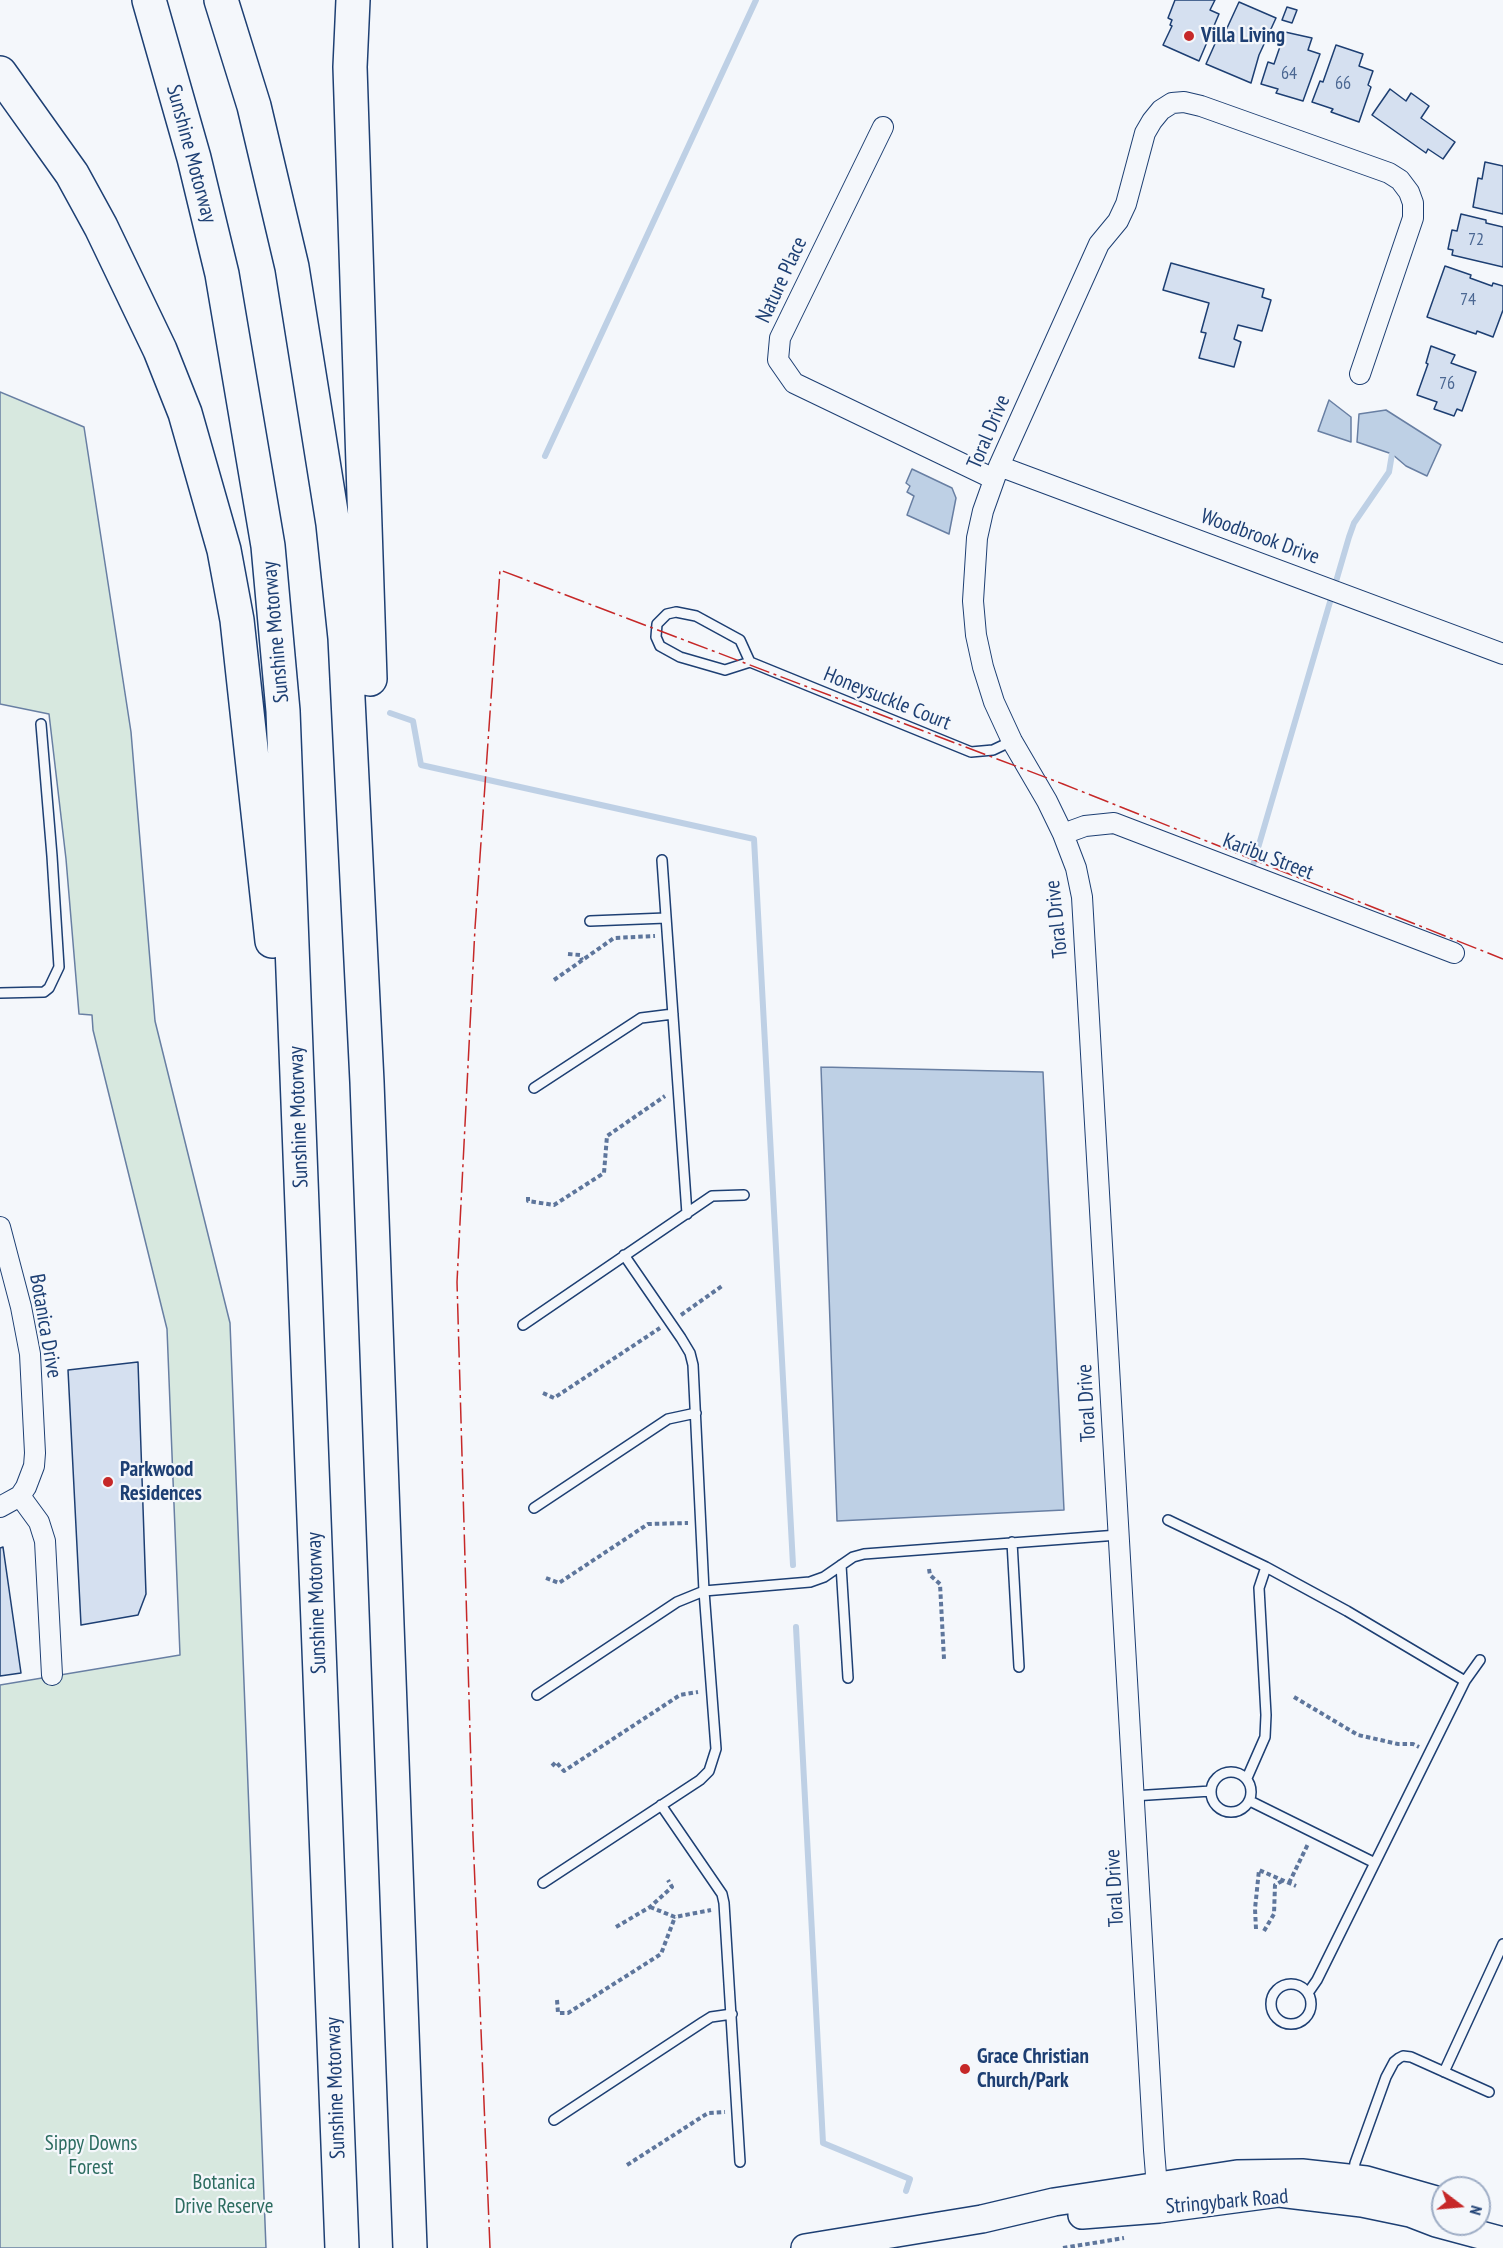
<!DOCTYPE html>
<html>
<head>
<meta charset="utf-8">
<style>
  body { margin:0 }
  #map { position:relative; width:1503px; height:2248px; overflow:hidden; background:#f4f7fb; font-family:"PT Sans Narrow",sans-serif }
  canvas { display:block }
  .north { position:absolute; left:1431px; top:2176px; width:60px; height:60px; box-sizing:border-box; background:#f4f7fb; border:2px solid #9eadc5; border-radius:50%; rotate:106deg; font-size:16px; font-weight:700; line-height:24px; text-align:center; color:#1d3f73 }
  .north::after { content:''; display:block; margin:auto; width:21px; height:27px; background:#c62828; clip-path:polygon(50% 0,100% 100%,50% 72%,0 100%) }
</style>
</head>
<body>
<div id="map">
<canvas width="1503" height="2248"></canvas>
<div class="north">N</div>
</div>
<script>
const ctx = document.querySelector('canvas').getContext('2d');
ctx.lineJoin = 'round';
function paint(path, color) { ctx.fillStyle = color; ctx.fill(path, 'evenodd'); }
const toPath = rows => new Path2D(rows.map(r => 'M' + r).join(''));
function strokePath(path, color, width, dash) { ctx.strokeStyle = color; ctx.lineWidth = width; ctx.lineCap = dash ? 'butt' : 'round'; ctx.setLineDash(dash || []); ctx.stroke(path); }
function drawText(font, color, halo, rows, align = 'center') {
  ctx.font = font + ' "PT Sans Narrow",sans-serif'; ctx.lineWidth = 4.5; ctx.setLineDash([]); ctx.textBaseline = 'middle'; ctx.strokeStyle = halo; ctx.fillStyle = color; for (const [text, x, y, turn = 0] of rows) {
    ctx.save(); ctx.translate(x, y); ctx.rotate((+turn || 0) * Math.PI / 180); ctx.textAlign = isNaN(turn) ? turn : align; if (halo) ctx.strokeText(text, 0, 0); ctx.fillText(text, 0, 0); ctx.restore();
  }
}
const green = toPath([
  [0,392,84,427,131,732,155,1021,230,1323,266,2248,0,2248,0,1685,180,1655,167,1329,93,1030,92,1015,79,1014,66,859,49,714,0,704,0,392]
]);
paint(green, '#d7e8df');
strokePath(green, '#687fa3', 1.5);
const water = toPath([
  [1329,400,1351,417,1351,442,1318,431,1329,400],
  [1386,410,1441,445,1427,476,1406,466,1392,454,1357,442,1359,414,1386,410],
  [912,469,952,488,956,498,949,534,907,515,914,496,907,492,910,486,906,483,912,469],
  [821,1067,1043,1072,1064,1510,837,1521,821,1067]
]);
paint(water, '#bed0e5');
strokePath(water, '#687fa3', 1.5);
strokePath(toPath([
  [545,456,756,0],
  [390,713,413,721,421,765,754,839,793,1565],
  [1251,872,1349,537,1354,523,1389,472,1392,454],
  [796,1627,823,2143,910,2179,906,2191]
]), '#bed0e5', 6);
const building = toPath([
  [1175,0,1215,0,1210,10,1219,14,1199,61,1163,45,1172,26,1170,25,1172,20,1168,18,1175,0],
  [1239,2,1276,18,1259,55,1251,83,1206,64,1218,37,1222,39,1239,2],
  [1287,7,1297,10,1292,23,1282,20,1287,7],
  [1285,32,1312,38,1308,50,1320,54,1303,101,1276,93,1278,89,1261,84,1268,62,1274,64,1285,32],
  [1336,45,1363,54,1359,66,1373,71,1368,85,1371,87,1359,122,1331,112,1333,109,1312,102,1320,81,1323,82,1336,45],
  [1390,89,1406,101,1411,93,1429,106,1421,118,1455,142,1443,159,1428,149,1426,153,1372,115,1390,89],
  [1485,162,1503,166,1503,214,1473,207,1478,178,1482,179,1485,162],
  [1461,214,1486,220,1486,223,1503,227,1503,267,1452,255,1453,250,1448,249,1452,230,1457,231,1461,214],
  [1171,263,1264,289,1262,297,1271,300,1262,331,1238,325,1234,339,1241,342,1234,367,1199,358,1206,333,1201,332,1209,303,1163,290,1171,263],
  [1445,266,1471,275,1470,278,1492,286,1493,283,1503,286,1503,310,1493,337,1477,331,1476,334,1427,317,1445,266],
  [1431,346,1455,355,1451,363,1476,372,1462,411,1457,409,1454,416,1434,409,1437,402,1417,395,1428,364,1426,363,1431,346],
  [138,1362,146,1594,138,1615,81,1625,68,1370,138,1362],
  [3,1547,21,1673,0,1676,0,1548,3,1547]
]);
paint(building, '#d5e0f0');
strokePath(building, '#1d3f73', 1.5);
const lane = toPath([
  [676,612,696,616,740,640,750,662,725,670,680,657,660,646,656,637,657,624,667,614,676,612],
  [750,662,971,752,993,750,1012,741],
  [662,860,687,1214],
  [590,921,666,918],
  [0,993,44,992,49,988,59,967,52,856,41,724],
  [534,1088,641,1018,673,1014],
  [523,1325,712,1196,744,1195],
  [534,1508,668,1419,696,1413],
  [1168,1520,1266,1567,1347,1611,1465,1681],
  [1012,1542,1019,1667],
  [841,1565,848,1678],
  [537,1695,677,1602,704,1591,810,1582,824,1577,853,1557,864,1554,1118,1535],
  '1211 1792a20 20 0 1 1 40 0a20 20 0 1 1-40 0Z',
  [1247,1778,1265,1737,1266,1715,1259,1588,1266,1567],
  [1133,1796,1211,1791],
  [1250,1801,1375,1863],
  [661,1805,722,1894,724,1903,740,2162],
  [543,1883,700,1780,709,1771,716,1749,704,1591,693,1365,690,1353,681,1338,624,1255],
  '1271 2004a20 20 0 1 1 40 0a20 20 0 1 1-40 0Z',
  [1308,1993,1317,1980,1465,1681,1480,1660],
  [1444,2072,1503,1944],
  [554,2120,703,2022,711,2017,732,2014],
  [1353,2175,1355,2163,1386,2077,1394,2062,1399,2058,1403,2056,1411,2057,1489,2092]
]);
const street = toPath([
  [883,127,780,338,778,360,794,383,994,479],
  [999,466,1503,654],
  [1063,834,1085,826,1114,823,1454,953],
  [0,1227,21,1307,30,1354,35,1453,34,1466,26,1487,20,1496,0,1507],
  [20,1496,39,1522,45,1541,52,1675],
  [1158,2200,1154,2150,1082,897,1076,868,1063,834,1047,801,1012,741,994,702,983,667,976,635,973,601,977,538,983,511,999,466,1099,244,1118,221,1126,204,1145,133,1152,121,1161,110,1172,103,1184,102,1201,106,1389,173,1400,180,1409,192,1413,203,1413,218,1360,374]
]);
const secondary = toPath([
  [1082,2215,1159,2209,1279,2193,1362,2203,1410,2213,1436,2223,1503,2241],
  [805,2248,982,2219,1054,2202,1237,2174,1302,2173,1366,2180,1443,2202]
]);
const highway = toPath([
  [149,0,194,158,222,274,268,546,283,711,342,2248],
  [221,0,254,106,292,267,333,524,345,638,367,1082,410,2248],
  [353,0,350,67,370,679],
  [0,73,72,174,101,227,160,350,185,413,224,550,237,620,272,941]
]);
strokePath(lane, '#1d3f73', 12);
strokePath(street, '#1d3f73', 22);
strokePath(secondary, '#1d3f73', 30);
strokePath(highway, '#1d3f73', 36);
strokePath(toPath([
  [568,954,580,955,582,960],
  [554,980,614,938,655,936],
  [528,1197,528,1201,554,1205,604,1173,607,1136,665,1096],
  [681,1315,722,1286],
  [543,1393,554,1398,660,1328],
  [929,1569,930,1575,940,1584,944,1659],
  [546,1578,559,1583,648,1524,688,1523],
  [1294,1697,1358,1735,1398,1744,1413,1744,1419,1747],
  [552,1766,556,1762,564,1771,680,1695,698,1692],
  [1289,1883,1308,1844],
  [650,1907,675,1917,711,1910],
  [616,1927,650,1907,672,1887,668,1880],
  [1256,1929,1255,1909,1259,1870,1296,1886],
  [1264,1931,1274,1914,1275,1885,1282,1881],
  [557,2000,558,2013,568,2013,661,1954,675,1917],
  [627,2165,708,2113,725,2112],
  [1063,2248,1124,2238]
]), '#5e769c', 4, [4.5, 3]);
strokePath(lane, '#f4f7fb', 9);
strokePath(street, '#f4f7fb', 20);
strokePath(secondary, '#f4f7fb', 27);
strokePath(highway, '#f4f7fb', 33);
strokePath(toPath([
  [490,2248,473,1836,457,1282,475,928,500,570,1063,784,1503,959]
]), '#c62828', 1.5, [21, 4.5, 3, 4.5]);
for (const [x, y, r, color] of [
  [1189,36,6,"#c62828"],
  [108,1482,6,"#c62828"],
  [965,2069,6,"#c62828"]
]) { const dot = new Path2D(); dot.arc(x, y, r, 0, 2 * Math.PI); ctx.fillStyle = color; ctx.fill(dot); strokePath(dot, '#f4f7fb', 2); }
drawText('18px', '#4b6792', null, [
  ["64",1289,74],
  ["66",1343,84],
  ["72",1476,240],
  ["74",1468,300],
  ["76",1447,384]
]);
drawText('bold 21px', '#1d3f73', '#f4f7fb', [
  ["Villa Living",1201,36],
  ["Parkwood",120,1470],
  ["Residences",120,1494],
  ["Grace Christian",977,2057],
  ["Church/Park",977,2081]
], 'left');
drawText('21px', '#1d3f73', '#f4f7fb', [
  ["Sunshine Motorway",191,154,75],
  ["Nature Place",782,280,-65],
  ["Toral Drive",989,432,-67],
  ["Woodbrook Drive",1260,537,20],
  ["Sunshine Motorway",276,632,-95],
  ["Honeysuckle Court",887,699,22],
  ["Karibu Street",1268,857,21],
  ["Toral Drive",1057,919,-96],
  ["Sunshine Motorway",299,1117,-92],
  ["Botanica Drive",45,1326,80],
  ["Toral Drive",1087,1403,-93],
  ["Sunshine Motorway",317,1603,-92],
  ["Toral Drive",1115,1888,-93],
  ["Sunshine Motorway",336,2088,-92],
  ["Stringybark Road",1227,2202,-5]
]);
drawText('21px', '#2c6c60', '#f4f7fb', [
  ["Sippy Downs",91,2144],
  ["Forest",91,2168],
  ["Botanica",224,2183],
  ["Drive Reserve",224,2207]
]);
</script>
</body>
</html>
